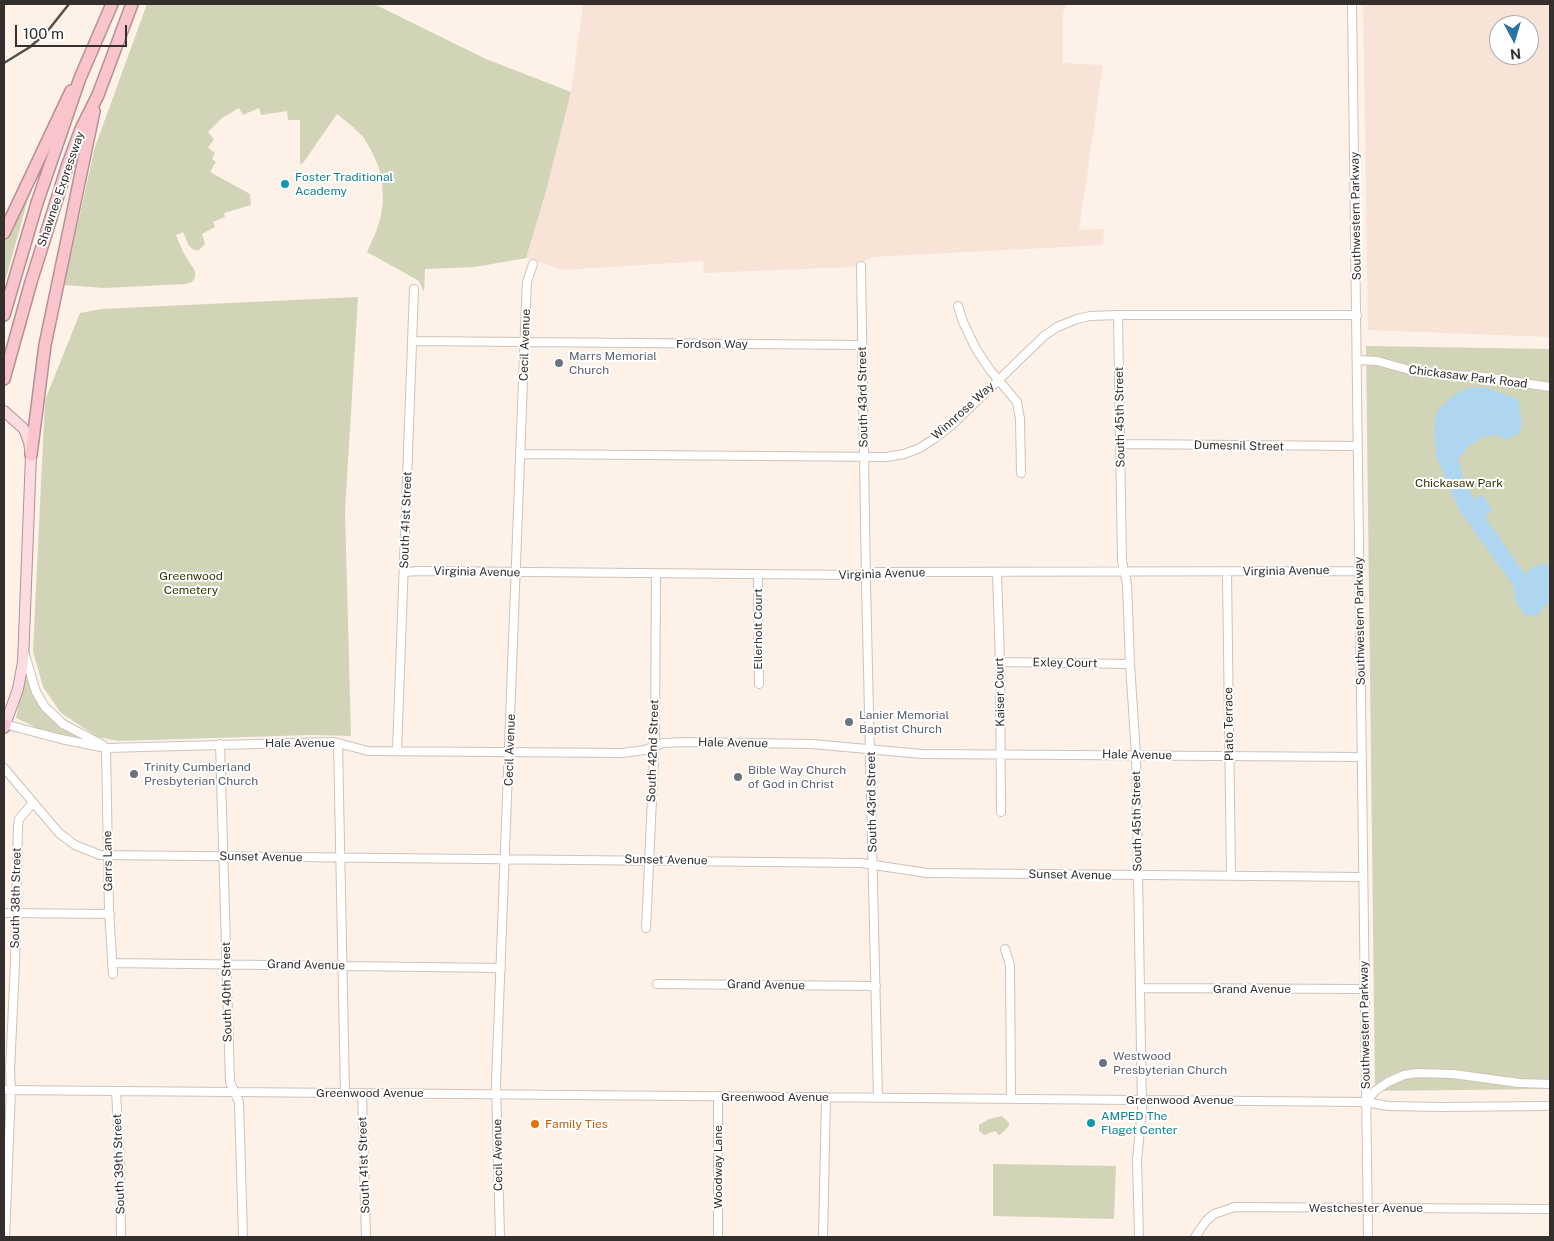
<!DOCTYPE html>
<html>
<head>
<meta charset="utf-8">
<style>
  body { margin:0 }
  #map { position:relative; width:1554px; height:1241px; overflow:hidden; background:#fef1e8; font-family:"Public Sans",sans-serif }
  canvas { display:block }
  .frame { position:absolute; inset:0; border:5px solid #342f2c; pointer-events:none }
  .north { position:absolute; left:1489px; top:15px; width:50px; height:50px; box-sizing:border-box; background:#fff; border:1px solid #aeacab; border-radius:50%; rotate:174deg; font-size:14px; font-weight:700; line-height:20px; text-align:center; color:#342f2c }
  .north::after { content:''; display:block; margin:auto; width:18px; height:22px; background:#2774a6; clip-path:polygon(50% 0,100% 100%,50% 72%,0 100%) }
  .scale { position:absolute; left:15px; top:25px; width:112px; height:22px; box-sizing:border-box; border:2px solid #342f2c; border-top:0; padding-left:6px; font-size:15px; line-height:18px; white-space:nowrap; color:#342f2c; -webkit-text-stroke:4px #fff; paint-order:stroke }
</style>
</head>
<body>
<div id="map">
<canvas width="1554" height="1241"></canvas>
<div class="frame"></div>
<div class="north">N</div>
<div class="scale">100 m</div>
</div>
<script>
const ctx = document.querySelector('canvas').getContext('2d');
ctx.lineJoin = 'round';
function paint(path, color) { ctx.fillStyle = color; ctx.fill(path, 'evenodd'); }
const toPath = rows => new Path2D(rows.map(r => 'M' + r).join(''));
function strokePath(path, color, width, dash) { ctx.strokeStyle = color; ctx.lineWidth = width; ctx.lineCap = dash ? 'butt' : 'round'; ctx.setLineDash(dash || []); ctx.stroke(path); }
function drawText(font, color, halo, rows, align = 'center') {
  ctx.font = font + ' "Public Sans",sans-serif'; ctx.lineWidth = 4; ctx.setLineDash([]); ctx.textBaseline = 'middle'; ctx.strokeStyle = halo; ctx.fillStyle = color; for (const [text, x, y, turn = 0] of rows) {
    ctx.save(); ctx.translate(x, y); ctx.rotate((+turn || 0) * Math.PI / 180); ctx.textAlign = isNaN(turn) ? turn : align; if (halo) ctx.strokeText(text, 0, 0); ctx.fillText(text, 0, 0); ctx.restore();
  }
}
paint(toPath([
  [583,4,1066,4,1063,15,1062,63,1103,65,1079,230,1104,229,1103,245,872,257,853,267,704,273,703,261,564,270,526,258,545,195,571,92],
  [1363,4,1550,4,1550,337,1368,330],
  [1499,25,1529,25,1529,55,1499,55]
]), '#f7e4d6');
paint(toPath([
  [147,4,374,4,486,59,571,92,545,195,526,258,475,267,425,269,424,292,419,281,367,252,376,232,381,216,383,200,382,183,379,168,372,152,364,138,353,127,337,114,303,163,300,164,300,120,288,120,287,111,261,115,259,108,243,115,239,108,222,118,208,132,214,139,208,148,215,153,212,159,216,162,210,172,250,194,251,205,224,213,225,217,213,222,215,227,202,234,205,244,199,250,194,250,189,246,183,232,176,235,183,252,195,271,195,278,192,282,186,284,104,288,64,285,95,147],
  [33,181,26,206,4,285,4,243],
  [358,297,345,511,351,736,311,735,118,741,98,737,61,713,43,687,33,651,45,400,80,313,101,309],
  [1366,346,1550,349,1550,1089,1375,1091],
  [27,676,34,694,45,712,60,726,86,740,37,728,16,718,19,702],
  [1002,1116,1009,1123,1009,1126,1001,1134,999,1135,995,1131,984,1135,979,1131,979,1125,989,1119],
  [993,1164,1116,1166,1114,1219,993,1216]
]), '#d2d4b7');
paint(toPath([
  [1467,388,1487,388,1518,399,1522,424,1518,434,1506,440,1496,435,1483,437,1467,447,1463,455,1458,457,1463,477,1475,501,1477,496,1483,495,1492,510,1485,517,1525,574,1534,566,1544,564,1550,566,1550,600,1537,616,1525,615,1519,606,1515,599,1513,585,1459,510,1436,456,1434,424,1437,411,1454,395]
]), '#afd6f0');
const minor = toPath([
  [1352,4,1368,1237],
  [861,266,866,583,878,1098],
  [958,306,963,322,976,349,990,370,1017,402,1020,419,1021,473],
  [1118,315,1122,561,1127,584,1130,664,1136,755,1142,1109,1137,1160,1139,1237],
  [412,341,862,345],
  [1358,360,1377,361,1417,372,1484,377,1550,387],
  [1120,444,1358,446],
  [521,454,886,457,904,454,920,448,932,440,951,426,1044,336,1057,327,1077,319,1090,316,1118,315,1357,315],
  [404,572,419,571,859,575,877,572,1360,571],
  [997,572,1000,662,1001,812],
  [1227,572,1231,876],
  [758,575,759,684],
  [25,655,36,692,45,707,63,724,103,745],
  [1000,662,1130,664],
  [4,724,61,739,106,748,334,742,368,751,622,753,645,750,663,743,686,742,812,744,922,754,1362,757],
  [338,743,345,1093],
  [220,744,230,1082,239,1102,243,1237],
  [106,748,109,911,113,974],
  [397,751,414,289],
  [4,768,59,833,75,845,100,855,861,863,927,873,1363,877],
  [4,913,110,914],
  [646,928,655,735,656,573],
  [1005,949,1010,965,1011,1099],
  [112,963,501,968],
  [657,984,876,986],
  [1140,988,1364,989],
  [4,1090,1366,1102,1388,1106,1442,1107,1546,1106],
  [116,1091,120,1163,121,1237],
  [362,1093,366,1237],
  [1366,1102,1375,1091,1388,1082,1404,1075,1417,1073,1453,1074,1519,1083,1550,1084],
  [5,1237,11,1090,10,1070,15,964,18,825,19,819,33,803],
  [500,1237,496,1083,526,303,527,282,533,264],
  [718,1237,718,1096],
  [823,1237,826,1097],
  [1195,1237,1206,1221,1214,1214,1235,1207,1550,1209]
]);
const major = toPath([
  [4,411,24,429,29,442,31,455,23,662,18,689,5,725]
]);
const highway = toPath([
  [4,233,71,91],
  [4,315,37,203,80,78,112,4],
  [4,379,31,282,67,167,81,129,98,95,132,4],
  [31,455,45,345,94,111],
  [4,727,5,725]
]);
strokePath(minor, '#cec2b9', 10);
strokePath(major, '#b49093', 12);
strokePath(highway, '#b49093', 14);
strokePath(minor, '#fff', 8);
strokePath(major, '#fbdce0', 10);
strokePath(highway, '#f9c4cb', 11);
strokePath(toPath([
  [4,63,30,47,46,33,69,4]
]), '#554f4b', 2.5);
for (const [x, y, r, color] of [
  [285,184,5,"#0f9aa8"],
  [559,363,5,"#6b7280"],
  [849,722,5,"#6b7280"],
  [134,774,5,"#6b7280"],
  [738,777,5,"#6b7280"],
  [1103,1063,5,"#6b7280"],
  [1091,1123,5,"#0f9aa8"],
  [535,1124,5,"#e8710a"]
]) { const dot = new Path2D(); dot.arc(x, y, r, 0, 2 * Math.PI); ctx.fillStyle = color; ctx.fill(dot); strokePath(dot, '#fff', 2); }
drawText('12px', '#0d838f', '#fff', [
  ["Foster Traditional",295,177],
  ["Academy",295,191],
  ["AMPED The",1101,1116],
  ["Flaget Center",1101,1130]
], 'left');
drawText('12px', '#342f2c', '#fff', [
  ["Shawnee Expressway",61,189,-71],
  ["Southwestern Parkway",1356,216,-91],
  ["Fordson Way",712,344],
  ["Cecil Avenue",525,345,-88],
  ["Chickasaw Park Road",1468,377,7],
  ["South 43rd Street",863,397,-91],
  ["Winnrose Way",963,411,-42],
  ["South 45th Street",1120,417,-91],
  ["Dumesnil Street",1239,446,1],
  ["South 41st Street",406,520,-88],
  ["Virginia Avenue",1286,571,-1],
  ["Virginia Avenue",477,572,1],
  ["Virginia Avenue",882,574,-2],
  ["Southwestern Parkway",1360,621,-91],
  ["Ellerholt Court",758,629,-90],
  ["Exley Court",1065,663,1],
  ["Kaiser Court",1000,692,-91],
  ["Plato Terrace",1229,724,-91],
  ["Hale Avenue",300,743],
  ["Hale Avenue",733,743,1],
  ["Cecil Avenue",510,750,-88],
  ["South 42nd Street",653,751,-88],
  ["Hale Avenue",1137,755,1],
  ["South 43rd Street",872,802,-91],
  ["South 45th Street",1137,821,-91],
  ["Sunset Avenue",261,857,1],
  ["Sunset Avenue",666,860,1],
  ["Garrs Lane",108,861,-91],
  ["Sunset Avenue",1070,875,1],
  ["South 38th Street",16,898,-89],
  ["Grand Avenue",306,965,1],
  ["Grand Avenue",766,985,1],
  ["Grand Avenue",1252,989],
  ["South 40th Street",227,992,-91],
  ["Southwestern Parkway",1365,1025,-91],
  ["Greenwood Avenue",370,1093],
  ["Greenwood Avenue",775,1097],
  ["Greenwood Avenue",1180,1100],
  ["Cecil Avenue",498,1155,-91],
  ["South 39th Street",119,1164,-92],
  ["South 41st Street",364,1165,-92],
  ["Woodway Lane",718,1167,-90],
  ["Westchester Avenue",1366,1208]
]);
drawText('12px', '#5b616d', '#fff', [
  ["Marrs Memorial",569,356],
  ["Church",569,370],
  ["Lanier Memorial",859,715],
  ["Baptist Church",859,729],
  ["Trinity Cumberland",144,767],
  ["Presbyterian Church",144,781],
  ["Bible Way Church",748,770],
  ["of God in Christ",748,784],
  ["Westwood",1113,1056],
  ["Presbyterian Church",1113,1070]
], 'left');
drawText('12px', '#353502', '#fff', [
  ["Chickasaw Park",1459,483],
  ["Greenwood",191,576],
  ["Cemetery",191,590]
]);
drawText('12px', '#c56008', '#fff', [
  ["Family Ties",545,1124]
], 'left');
</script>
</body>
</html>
